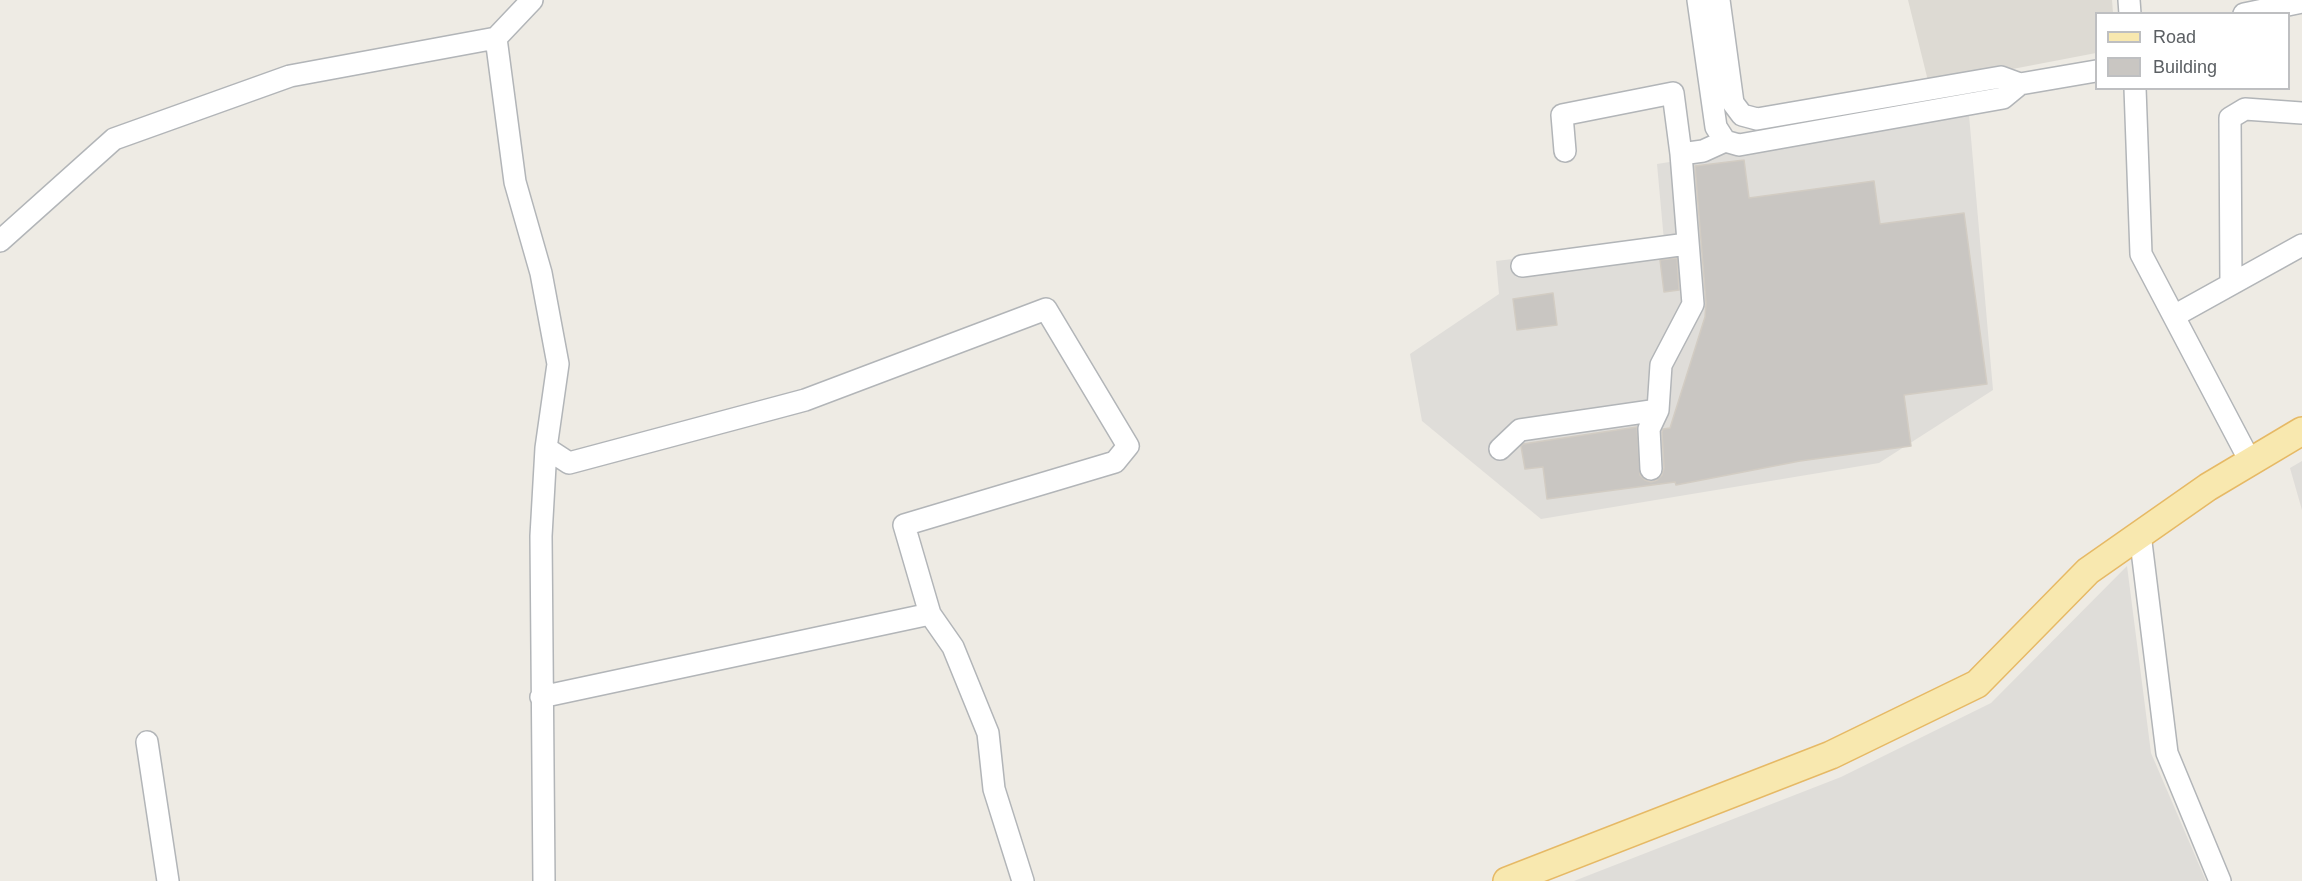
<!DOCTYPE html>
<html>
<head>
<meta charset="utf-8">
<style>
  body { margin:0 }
  #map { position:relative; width:2302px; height:881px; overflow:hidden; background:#eeebe4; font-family:Helvetica,sans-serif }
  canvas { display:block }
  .legend { position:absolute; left:2095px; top:12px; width:195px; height:78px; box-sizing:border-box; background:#fff; border:2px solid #bebfc1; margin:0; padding:8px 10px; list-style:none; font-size:18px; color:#5c6064 }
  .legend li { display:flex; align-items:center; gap:12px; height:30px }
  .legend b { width:30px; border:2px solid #bebfc1 }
</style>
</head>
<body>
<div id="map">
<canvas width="2302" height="881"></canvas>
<ul class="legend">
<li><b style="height:8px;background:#f8e8af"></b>Road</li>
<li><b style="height:16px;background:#c9c6c2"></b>Building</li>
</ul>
</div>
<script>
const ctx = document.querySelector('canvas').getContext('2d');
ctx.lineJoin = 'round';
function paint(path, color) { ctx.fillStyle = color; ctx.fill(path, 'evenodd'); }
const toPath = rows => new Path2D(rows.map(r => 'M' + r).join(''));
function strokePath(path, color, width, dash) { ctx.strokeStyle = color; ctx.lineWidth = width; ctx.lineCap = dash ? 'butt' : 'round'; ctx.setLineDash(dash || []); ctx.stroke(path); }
paint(toPath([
  [1969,115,1993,390,1879,463,1541,519,1422,421,1410,354,1499,294,1496,261,1664,241,1657,164],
  [2302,461,2302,510,2290,468],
  [2127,566,2151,753,2206,881,1574,881,1841,777,1991,703]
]), '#dfddd9');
paint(toPath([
  [1908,0,2112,0,2113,13,2096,14,2096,53,1929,85]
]), '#dddad3');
const building = toPath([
  [1744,160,1749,198,1874,181,1880,224,1964,213,1987,384,1904,395,1911,446,1800,461,1676,485,1675,482,1547,499,1543,467,1525,469,1521,446,1523,444,1637,427,1640,475,1645,480,1651,482,1657,480,1662,475,1664,468,1662,432,1663,429,1670,428,1705,317,1706,303,1695,166,1744,160],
  [1677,258,1679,290,1664,292,1660,260,1677,258],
  [1553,293,1557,325,1517,330,1513,299,1553,293]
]);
paint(building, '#c9c6c2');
strokePath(building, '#d2ccc3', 1.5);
const minor = toPath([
  [1698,0,1716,127,1725,141,1739,145,2003,98,2020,84],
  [1719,0,1733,103,1742,115,1757,119,2001,77,2020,84,2096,71],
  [2129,0,2130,14],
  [2244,14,2302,2],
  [496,38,515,182,541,273,558,364,546,448,541,536,544,881],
  [2135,88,2141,254,2251,463],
  [1565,151,1562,115,1673,93,1681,154],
  [0,241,114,139,290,76,496,38,532,0],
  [1522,266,1687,244],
  [2231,284,2230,118,2245,109,2302,113],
  [2174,316,2302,245],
  [546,448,569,463,805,400,1046,309,1128,446,1115,462,904,525,930,614],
  [1500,449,1520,430,1658,410],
  [1651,469,1649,429,1658,410,1661,365,1693,304,1681,154,1703,151,1725,141],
  [2140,534,2167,753,2220,881],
  [541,697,930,614,953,647,988,733,994,789,1023,881],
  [147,742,168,881]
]);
const major = toPath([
  [1507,881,1831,755,1977,684,2088,571,2208,487,2302,431]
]);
strokePath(minor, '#b2b5b8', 24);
strokePath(major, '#e6b965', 30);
strokePath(minor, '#fff', 21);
strokePath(major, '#f8e8af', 27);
</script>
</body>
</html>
